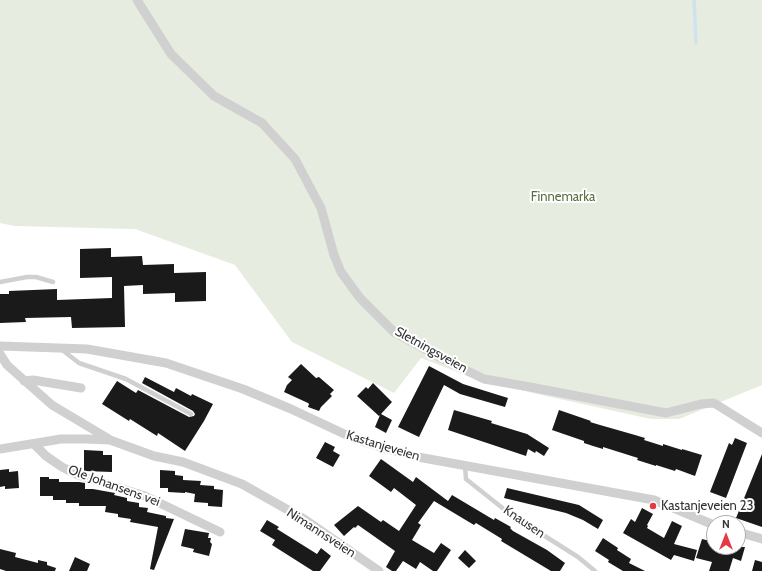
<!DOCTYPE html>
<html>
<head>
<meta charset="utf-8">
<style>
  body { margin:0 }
  #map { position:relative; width:762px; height:571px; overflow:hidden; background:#fff; font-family:Cabin,sans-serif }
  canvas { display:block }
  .north { position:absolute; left:706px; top:515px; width:40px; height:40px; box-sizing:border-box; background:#fff; border:1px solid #adadad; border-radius:50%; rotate:0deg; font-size:11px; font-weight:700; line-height:16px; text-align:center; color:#333 }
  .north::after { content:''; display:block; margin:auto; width:14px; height:18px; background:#e63946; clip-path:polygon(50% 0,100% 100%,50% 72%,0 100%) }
</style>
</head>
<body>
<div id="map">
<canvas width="762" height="571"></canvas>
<div class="north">N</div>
</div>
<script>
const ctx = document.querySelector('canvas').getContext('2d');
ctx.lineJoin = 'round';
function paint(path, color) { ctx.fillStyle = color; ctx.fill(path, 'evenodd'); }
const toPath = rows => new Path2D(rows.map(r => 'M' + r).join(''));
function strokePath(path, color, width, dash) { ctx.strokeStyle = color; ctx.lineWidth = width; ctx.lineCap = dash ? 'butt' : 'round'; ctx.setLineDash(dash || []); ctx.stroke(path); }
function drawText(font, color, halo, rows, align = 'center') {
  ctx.font = font + ' Cabin,sans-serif'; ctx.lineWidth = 4; ctx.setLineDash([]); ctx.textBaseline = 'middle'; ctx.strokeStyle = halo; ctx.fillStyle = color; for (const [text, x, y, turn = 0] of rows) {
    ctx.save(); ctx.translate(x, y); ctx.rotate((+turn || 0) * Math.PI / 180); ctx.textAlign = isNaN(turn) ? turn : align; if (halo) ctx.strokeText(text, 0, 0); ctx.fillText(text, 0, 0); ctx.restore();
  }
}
paint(toPath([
  [0,0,762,0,762,385,679,419,651,419,546,396,481,381,421,358,394,393,292,342,235,265,135,229,15,226,0,223]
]), '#e6ecdf');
strokePath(toPath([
  [694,0,696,43]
]), '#cfe2ee', 3.5);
paint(toPath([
  [111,248,111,257,142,256,143,265,174,264,174,273,206,272,206,301,175,302,175,293,143,294,143,285,124,286,125,327,72,328,71,317,25,318,26,322,0,323,0,294,9,294,9,291,57,289,57,300,112,298,112,277,80,278,80,249],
  [301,364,316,378,319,377,334,390,330,394,332,396,321,407,319,411,308,407,309,404,308,403,284,392,287,385,292,380,288,377],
  [429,366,463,384,508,398,505,407,460,394,444,385,419,437,398,427],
  [145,377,174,392,176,388,191,396,192,394,213,404,204,421,185,451,158,433,157,436,130,419,129,421,102,404,117,381,136,393,138,390,189,417,194,416,195,414,193,411,142,383],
  [373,383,392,402,381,414,392,420,386,433,375,427,380,415,379,416,357,396,366,387,368,389],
  [454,410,492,421,491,423,527,434,549,448,544,456,536,451,535,453,528,449,526,456,448,430],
  [559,410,591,421,590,422,600,425,635,435,645,438,644,440,663,446,663,444,682,450,682,449,702,455,695,476,676,469,675,471,656,465,656,466,637,460,638,458,603,447,603,449,593,446,584,443,584,441,552,430],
  [735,438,747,443,726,498,710,492,729,443,732,445],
  [325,442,335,447,333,451,340,455,333,467,316,458],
  [84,450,103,451,103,455,112,455,112,472,84,471],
  [762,454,762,527,736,518],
  [381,459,413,482,416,477,448,501,452,495,494,520,495,518,511,527,510,528,513,531,547,550,565,563,560,571,551,571,501,541,502,539,476,523,474,525,434,501,418,523,421,525,412,540,434,553,441,543,451,550,437,571,433,571,420,562,416,569,403,561,396,571,392,571,386,567,395,551,358,525,355,528,354,527,344,536,334,525,358,506,381,522,383,520,399,531,416,505,394,488,391,492,369,476],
  [9,469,9,472,18,471,19,488,5,489,5,486,0,487,0,470],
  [160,470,175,471,175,475,183,476,183,480,201,481,200,485,214,486,214,489,223,490,222,507,208,506,208,503,194,502,195,494,185,492,185,493,168,492,168,488,160,488],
  [40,477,49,477,49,479,59,479,59,482,79,482,85,483,85,489,93,489,115,493,114,495,127,498,127,501,139,503,139,507,148,508,147,512,166,516,166,518,174,519,154,570,150,569,158,527,130,522,131,519,118,517,118,514,105,512,106,506,79,506,79,503,66,503,66,500,53,500,53,496,40,496],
  [507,488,579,505,603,520,598,529,583,520,566,513,504,498],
  [642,508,653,514,647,525,648,526,647,528,664,538,672,521,682,526,674,544,697,550,694,561,674,555,671,560,623,533,631,519,635,522],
  [267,520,279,527,277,529,317,554,321,548,331,556,320,571,313,571,272,545,275,540,260,531],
  [185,529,209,533,208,538,211,538,210,542,212,544,209,556,193,552,194,549,181,546],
  [603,538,618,548,617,550,631,559,629,563,645,571,623,571,608,562,609,560,595,551],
  [702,539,714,542,714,547,745,547,741,561,733,558,729,571,709,571,712,562,696,558],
  [0,549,16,553,15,557,38,563,38,560,47,562,47,565,56,568,55,571,6,571,0,569],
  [465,550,476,561,469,568,458,558],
  [75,557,90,564,87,571,69,571],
  [755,560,762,562,762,571,752,571]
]), '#1a1a1a');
strokePath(toPath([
  [0,282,27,277,36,277,53,282],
  [61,349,79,363,126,379,191,414],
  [465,466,466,479,510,514,578,557,595,571]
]), '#d0d0d0', 4.5);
strokePath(toPath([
  [137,0,171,54,214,96,262,123,295,159,321,208,334,255,341,272,360,298,394,332,441,358,484,379,530,387,666,413,701,404,714,403,762,433],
  [0,346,87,349,166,363,243,389,291,409,355,439,384,448,418,457,654,500,714,525],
  [0,354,7,365,52,405,109,439],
  [24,381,33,380,81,388],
  [34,444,46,456,62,467,78,475,145,496,220,532],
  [0,449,61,439,86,439,110,440,154,456,183,462,242,484,304,519,379,571],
  [738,532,762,539]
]), '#d0d0d0', 9);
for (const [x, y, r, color] of [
  [653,506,4,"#e63946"]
]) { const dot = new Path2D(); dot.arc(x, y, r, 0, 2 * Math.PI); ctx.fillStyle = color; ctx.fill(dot); strokePath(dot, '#fff', 1.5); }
drawText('13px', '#56703f', '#fff', [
  ["Finnemarka",563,197]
]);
drawText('13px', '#333', '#fff', [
  ["Sletningsveien",431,350,29],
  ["Kastanjeveien",383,446,17],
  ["Ole Johansens vei",114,486,20],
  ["Knausen",524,522,34],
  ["Nimannsveien",321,533,33]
]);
drawText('13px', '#333', '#fff', [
  ["Kastanjeveien 23",661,506]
], 'left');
</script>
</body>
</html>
